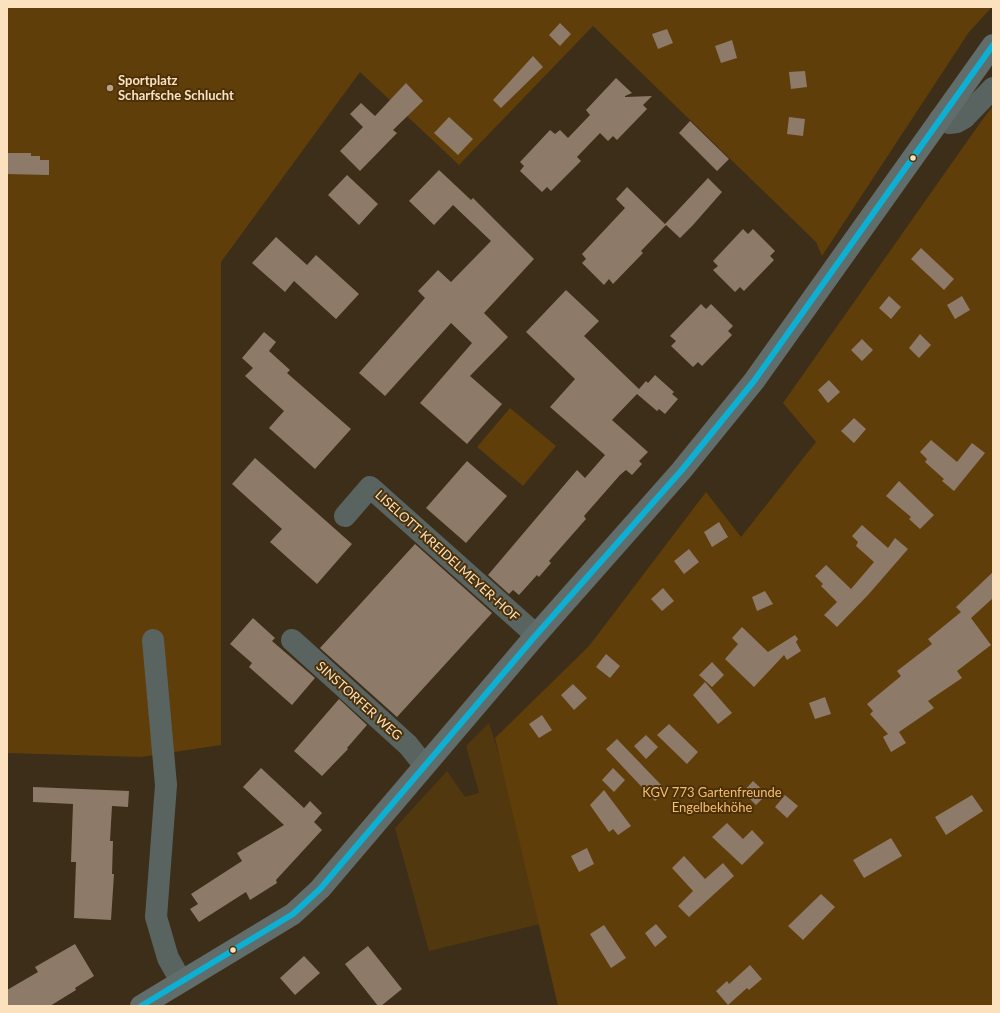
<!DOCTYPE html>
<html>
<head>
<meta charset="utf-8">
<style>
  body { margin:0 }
  #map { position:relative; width:1000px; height:1013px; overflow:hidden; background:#3c2e19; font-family:Lato,sans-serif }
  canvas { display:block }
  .frame { position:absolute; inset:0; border:8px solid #fce1bf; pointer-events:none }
</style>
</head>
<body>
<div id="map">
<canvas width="1000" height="1013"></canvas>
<div class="frame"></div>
</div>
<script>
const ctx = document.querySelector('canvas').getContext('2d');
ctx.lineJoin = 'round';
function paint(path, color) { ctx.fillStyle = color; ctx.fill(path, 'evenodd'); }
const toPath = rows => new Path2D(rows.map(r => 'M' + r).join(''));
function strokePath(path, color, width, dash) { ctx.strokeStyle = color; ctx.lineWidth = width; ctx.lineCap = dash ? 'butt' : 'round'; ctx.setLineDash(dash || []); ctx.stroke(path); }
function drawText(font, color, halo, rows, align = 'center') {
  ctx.font = font + ' Lato,sans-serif'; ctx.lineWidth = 4; ctx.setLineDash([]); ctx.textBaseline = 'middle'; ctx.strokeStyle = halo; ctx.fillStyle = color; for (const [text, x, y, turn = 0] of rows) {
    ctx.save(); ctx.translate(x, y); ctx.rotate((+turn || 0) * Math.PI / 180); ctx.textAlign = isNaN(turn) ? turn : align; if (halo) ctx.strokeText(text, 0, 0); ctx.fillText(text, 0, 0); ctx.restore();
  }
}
paint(toPath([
  [489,723,519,820,544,923,429,951,395,828,447,771,465,797,479,793,466,746]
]), '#52380f');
paint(toPath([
  [7,7,992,7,969,32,822,256,816,242,593,26,459,165,360,72,221,262,221,745,141,757,7,753],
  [993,106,993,1006,558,1006,495,738,589,646,706,492,741,537,816,442,783,403,980,123],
  [510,408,556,446,523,486,477,447]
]), '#5f3e0a');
paint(toPath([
  [560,23,571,34,560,46,549,35],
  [667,29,673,43,658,49,652,34],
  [732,40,737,58,721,63,715,46],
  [533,56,543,67,501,108,493,100],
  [805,71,807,87,791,89,789,72],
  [616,78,632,93,625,96,625,97,652,96,643,105,647,109,617,140,613,136,608,141,600,133,577,157,581,161,551,191,547,187,542,192,520,171,524,166,520,162,550,130,555,134,560,130,568,138,590,115,586,110],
  [406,83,423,101,393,130,397,133,360,171,340,151,363,127,350,114,361,103,375,116],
  [449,117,473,139,458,155,434,133],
  [789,117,805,119,803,136,787,134],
  [690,121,729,159,717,171,679,133],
  [7,153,31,153,31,156,40,156,40,160,49,160,49,175,7,174],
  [439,170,471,200,473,198,534,259,484,313,508,337,470,376,502,404,467,444,420,403,472,343,451,323,385,396,359,373,425,298,418,291,438,270,451,282,491,241,453,205,434,225,409,201],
  [347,175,378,204,359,225,328,195],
  [708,178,722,192,693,225,680,238,666,225,641,251,643,253,613,284,609,279,604,285,582,263,586,259,582,254,625,208,616,199,627,187,665,224],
  [743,229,748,234,753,229,775,251,770,256,774,260,744,291,740,287,735,292,713,270,718,266,713,261],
  [276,237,307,265,316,255,359,294,336,319,294,281,285,292,252,263],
  [921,248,954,279,944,290,911,259],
  [566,290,599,321,584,336,639,389,646,381,648,383,655,375,674,392,672,394,678,399,665,414,659,409,657,411,637,394,612,420,648,452,639,461,642,464,632,475,626,470,620,475,584,516,586,519,549,561,551,563,539,577,537,575,519,595,513,590,509,594,488,575,577,470,585,478,605,455,550,407,575,379,526,332],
  [889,296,901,307,891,319,879,308],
  [962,296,970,310,955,319,947,305],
  [701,304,706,309,711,304,733,326,728,331,732,335,702,366,698,362,693,367,671,346,676,341,670,336],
  [264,332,276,342,269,351,290,370,287,373,351,429,315,469,269,428,284,411,245,376,253,368,242,358],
  [920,334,931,345,919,358,909,348],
  [862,339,873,350,862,361,851,350],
  [829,380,840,392,828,403,818,390],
  [854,418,866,429,854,443,841,431],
  [931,440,957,462,972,443,985,453,954,491,942,481,944,479,925,462,927,459,920,452],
  [255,458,352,544,317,584,270,542,282,529,232,484],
  [467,461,507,496,466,543,426,508],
  [899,481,934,515,920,529,909,519,911,517,886,496],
  [719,522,728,537,712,547,704,532],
  [862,525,888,548,895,538,908,549,868,595,837,627,824,615,837,602,821,586,823,584,815,576,826,565,851,589,874,562,856,546,858,542,852,536],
  [415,544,492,613,397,717,320,648],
  [689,549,699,562,684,574,674,561],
  [993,572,993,598,971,618,991,645,957,671,962,678,928,701,934,708,899,732,906,743,891,752,883,737,888,734,870,714,873,711,867,704,901,676,897,671,932,644,928,639,961,612,956,607],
  [663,588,674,601,662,611,651,599],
  [765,591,773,604,757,611,752,597],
  [253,618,275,638,272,641,315,678,292,705,249,667,252,663,230,644],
  [742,627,768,652,795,635,798,639,796,642,801,651,787,660,784,655,754,687,725,659,738,644,732,638],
  [606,654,620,666,610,678,596,667],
  [712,662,724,675,712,687,699,675],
  [705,682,732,713,718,724,693,695],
  [573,684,587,698,574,710,561,695],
  [825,697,831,714,815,719,809,703],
  [339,699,367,725,347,748,348,749,322,776,294,751],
  [542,715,552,730,539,738,529,724],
  [669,724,698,752,687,764,657,735],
  [646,735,658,747,646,759,634,746],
  [617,739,666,790,655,801,606,749],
  [261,768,304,808,310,801,322,813,314,822,322,830,276,880,277,883,250,900,246,892,199,922,190,909,198,904,191,894,242,861,237,853,284,825,243,787],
  [613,768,625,780,614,792,602,780],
  [753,781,767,794,756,805,743,792],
  [33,787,129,791,128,807,112,806,110,841,113,841,112,874,114,874,111,920,74,918,76,862,71,862,73,804,33,802],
  [604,790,631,826,618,835,613,829,609,832,590,805],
  [785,795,798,806,787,818,775,807],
  [972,795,983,811,946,835,935,817],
  [727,823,743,839,752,830,764,843,742,865,712,837],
  [891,838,902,856,864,878,853,860],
  [587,848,594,864,579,872,571,856],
  [684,856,705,879,723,863,734,876,689,917,678,906,693,891,672,868],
  [821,894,835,907,803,940,788,926],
  [656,924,667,937,655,947,645,933],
  [604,925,626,958,611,968,590,934],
  [75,944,94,976,75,988,76,990,50,1006,7,1006,7,990,38,972,35,967],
  [368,946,402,989,381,1006,378,1006,345,964],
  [304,956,320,973,295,995,280,978],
  [750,965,762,979,749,990,747,988,728,1005,716,991,727,981,729,984]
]), '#8d7a69');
strokePath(toPath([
  [940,119,949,123,957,122,964,118,993,88],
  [345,516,370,487,536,635],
  [153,640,166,785,156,917,168,958,181,981],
  [292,640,408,745,424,765]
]), '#596460', 22);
strokePath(toPath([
  [141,1006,293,914,320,889,536,635,681,471,754,381,993,45]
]), '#606d6a', 22);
strokePath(toPath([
  [141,1006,293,914,320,889,536,635,681,471,754,381,993,45]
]), '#0dafd3', 6);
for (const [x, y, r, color] of [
  [110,88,4,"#b9a285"],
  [913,158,3.5,"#fce1bf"],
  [233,950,3.5,"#fce1bf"]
]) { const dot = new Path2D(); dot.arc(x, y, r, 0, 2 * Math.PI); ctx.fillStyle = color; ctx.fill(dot); strokePath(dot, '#4b310a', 1.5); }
drawText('bold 13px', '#fce1bf', '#4b310a', [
  ["Sportplatz",118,81],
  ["Scharfsche Schlucht",118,96]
], 'left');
drawText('13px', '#fce1bf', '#4b310a', [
  ["LISELOTT-KREIDELMEYER-HOF",447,556,42],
  ["SINSTORFER WEG",359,701,42]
]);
drawText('13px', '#f6bc70', '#4b310a', [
  ["KGV 773 Gartenfreunde",712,793],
  ["Engelbekhöhe",712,808]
]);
</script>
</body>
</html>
